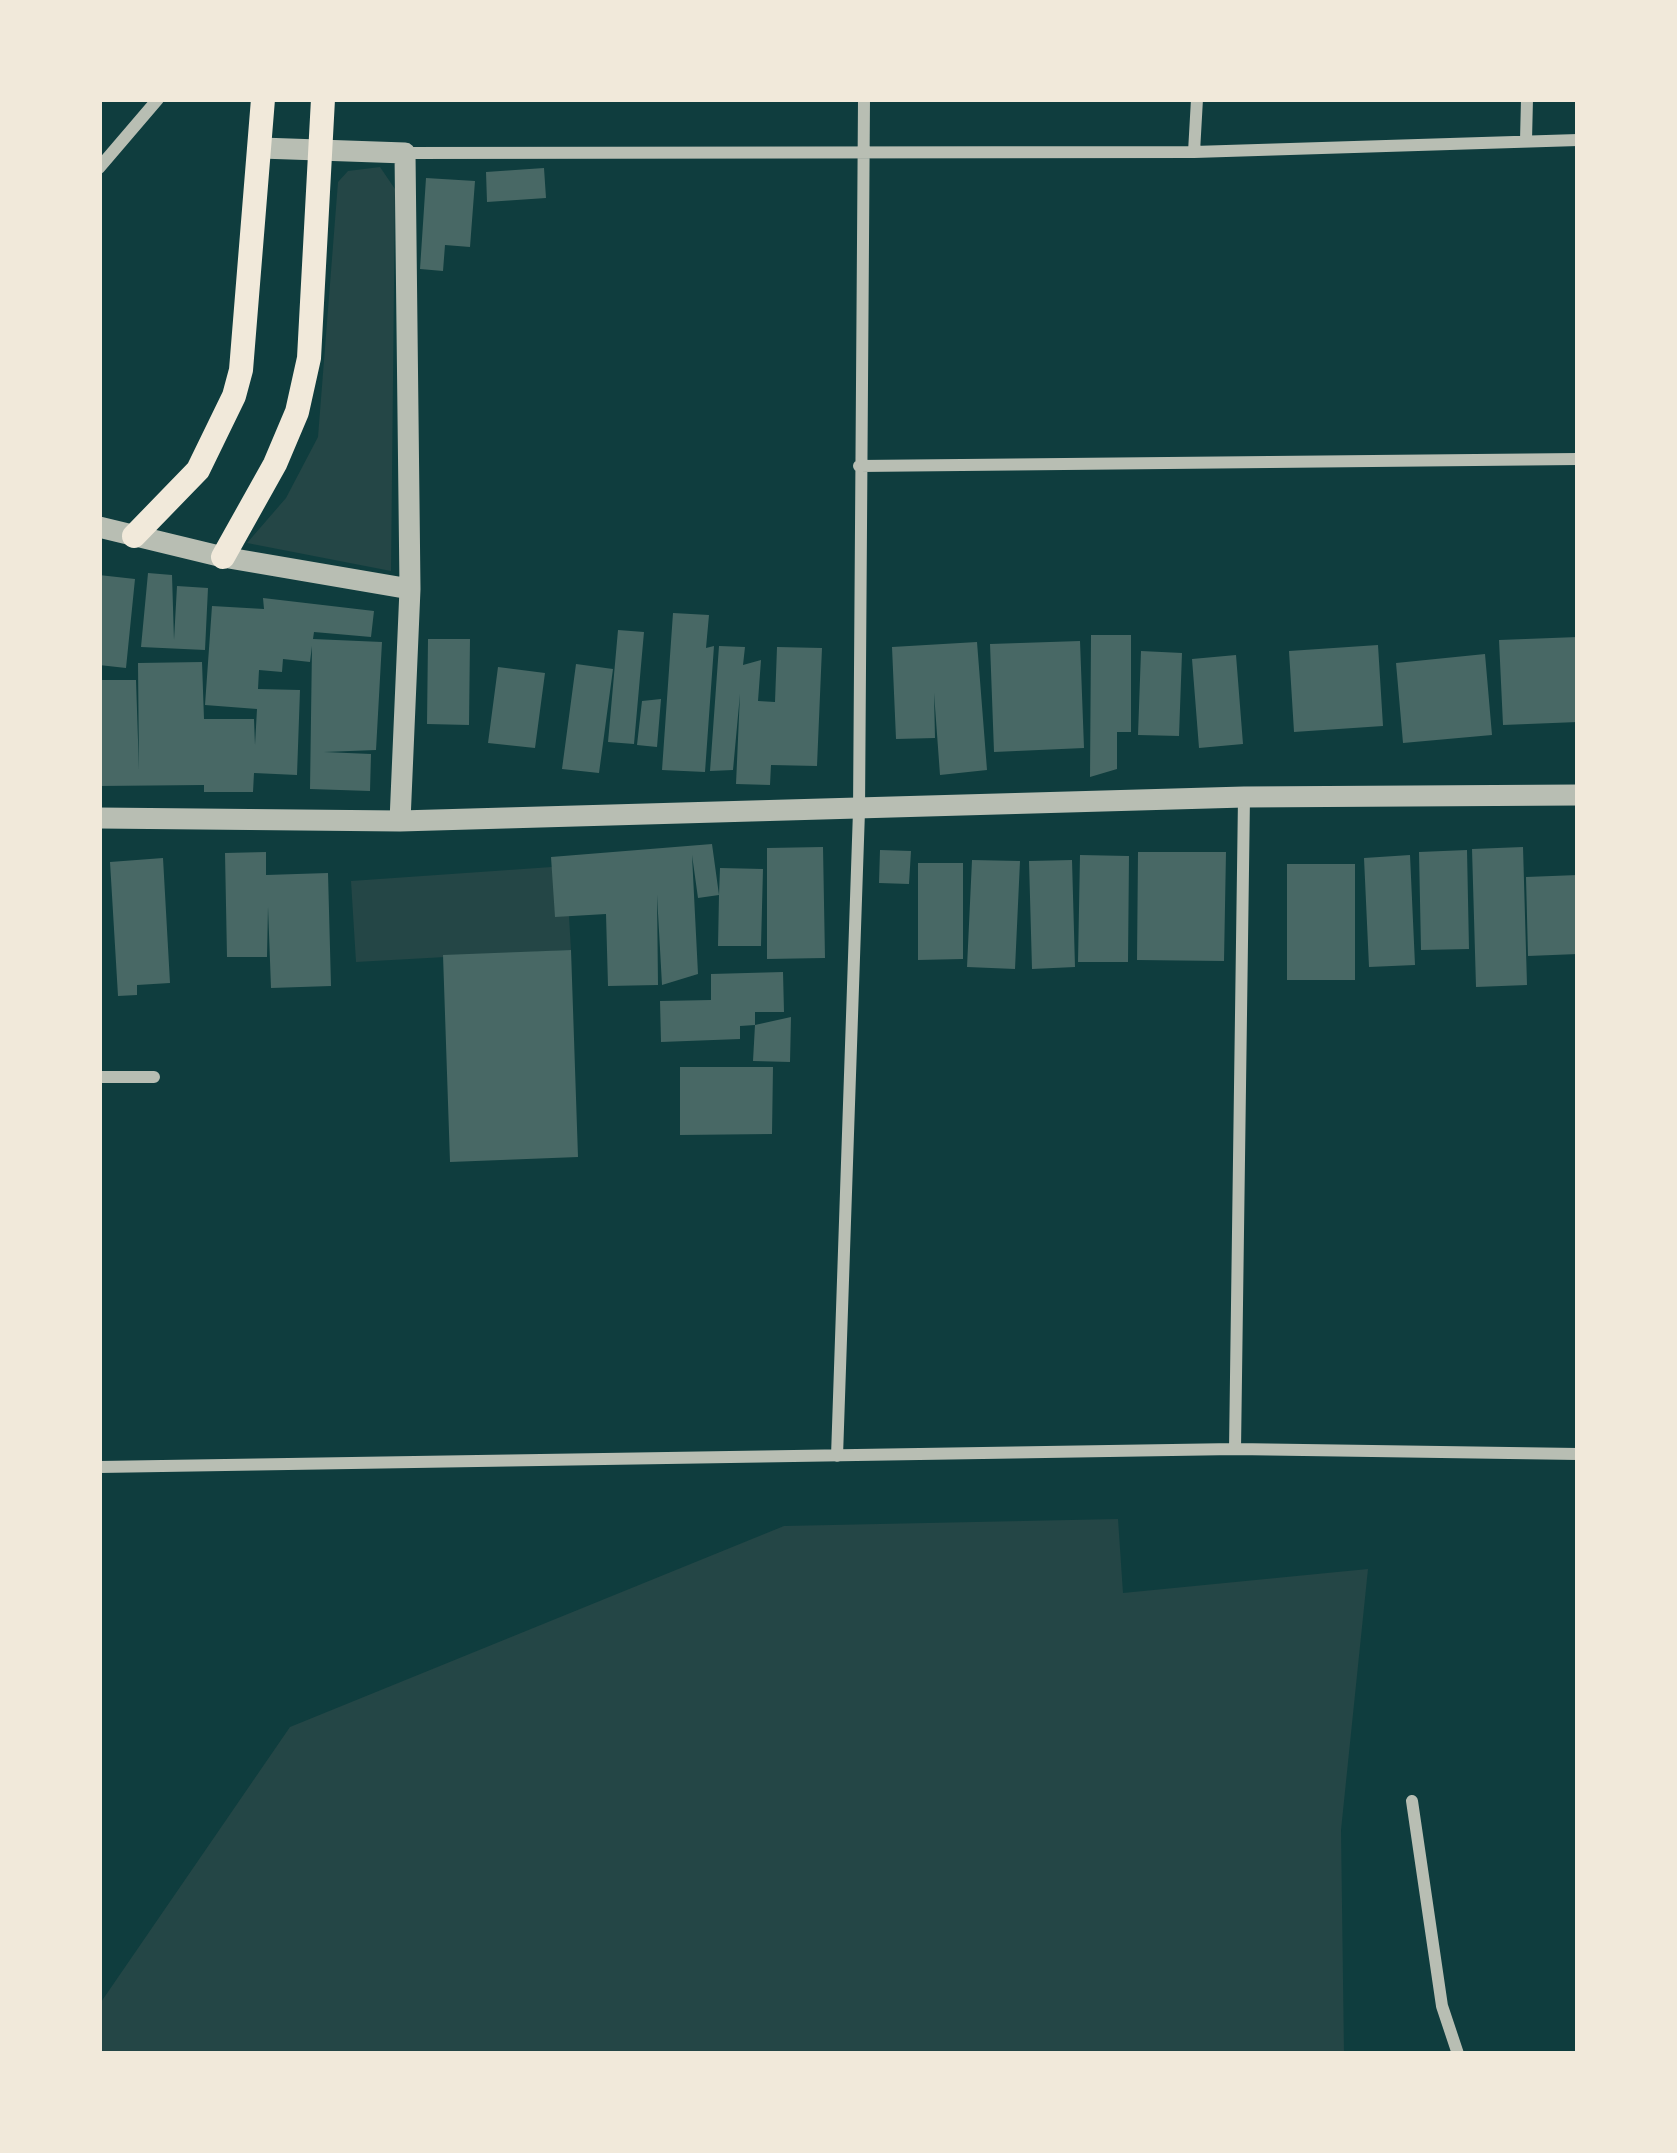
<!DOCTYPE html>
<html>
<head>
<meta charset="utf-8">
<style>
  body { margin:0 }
  #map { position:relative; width:1677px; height:2153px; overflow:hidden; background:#0f3d3e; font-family:"Fira Sans Condensed",sans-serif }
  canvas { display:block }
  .frame { position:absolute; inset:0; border:102px solid #f1e9da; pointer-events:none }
</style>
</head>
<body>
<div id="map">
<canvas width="1677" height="2153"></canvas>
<div class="frame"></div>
</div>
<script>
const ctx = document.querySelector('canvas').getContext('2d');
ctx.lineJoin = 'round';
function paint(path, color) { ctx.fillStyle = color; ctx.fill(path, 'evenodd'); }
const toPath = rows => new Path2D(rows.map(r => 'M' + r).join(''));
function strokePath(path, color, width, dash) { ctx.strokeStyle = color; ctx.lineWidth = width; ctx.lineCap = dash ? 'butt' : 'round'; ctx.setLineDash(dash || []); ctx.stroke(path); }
paint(toPath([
  [380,167,395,189,391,571,247,543,286,498,318,437,338,182,348,171],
  [566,866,571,950,356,962,351,881],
  [1118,1519,1123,1593,1368,1569,1341,1830,1344,2054,99,2054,99,2005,290,1727,784,1526]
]), '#244646');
paint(toPath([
  [544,168,546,198,487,202,486,172],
  [426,178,475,181,470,247,445,245,443,271,420,269],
  [148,573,172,575,174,640,177,586,208,588,205,650,141,647],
  [99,575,135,579,126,668,99,665],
  [263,598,374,611,371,637,314,632,313,639,382,642,376,750,324,752,371,754,370,791,310,789,312,646,310,662,283,659,282,672,259,670,258,689,300,690,297,775,254,773,253,792,204,792,204,785,99,786,99,680,136,680,139,770,138,663,202,662,204,719,254,719,255,745,257,709,205,705,212,606,264,609],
  [673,613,709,615,706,648,714,646,705,772,662,770],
  [618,630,644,632,634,744,608,742],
  [1091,635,1131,635,1131,732,1117,732,1117,769,1090,777],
  [1578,637,1578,722,1503,725,1499,640],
  [428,639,470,639,469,725,427,724],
  [1080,641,1084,748,994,752,990,644],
  [977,642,987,770,940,775,934,693,935,738,896,739,892,647],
  [1378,645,1383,726,1294,732,1289,651],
  [719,646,745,647,743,665,761,660,758,701,775,702,777,647,822,648,817,766,771,765,770,785,736,784,740,694,733,770,710,771],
  [1141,651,1182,653,1179,736,1138,735],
  [1485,654,1492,735,1403,743,1396,663],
  [1236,655,1243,744,1199,748,1192,659],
  [576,664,613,669,599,773,562,769],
  [498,667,545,673,535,748,488,743],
  [661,699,657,747,637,745,642,701],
  [712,844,719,895,720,868,763,869,761,946,718,946,719,895,698,898,692,855,698,974,662,985,657,895,658,985,608,986,606,914,555,917,551,857],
  [823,847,825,958,767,959,767,848],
  [1523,847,1527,985,1476,987,1472,849],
  [880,850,911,851,909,884,879,883],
  [1467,850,1469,949,1421,950,1419,852],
  [266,852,266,875,328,873,331,986,271,988,268,907,267,957,227,957,225,853],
  [1138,852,1226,852,1224,961,1137,960],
  [1080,855,1129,856,1128,962,1078,962],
  [1410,855,1415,965,1369,967,1364,858],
  [163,858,170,983,137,985,137,995,118,996,110,862],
  [972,860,1020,861,1015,969,967,967],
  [1072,860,1075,967,1032,969,1029,861],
  [918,863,963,863,963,959,918,960],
  [1287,864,1355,864,1355,980,1287,980],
  [1578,875,1578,954,1528,956,1526,877],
  [571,950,578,1157,450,1162,443,955],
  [783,972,784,1012,755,1012,755,1025,791,1017,790,1062,753,1061,755,1025,740,1026,740,1039,661,1042,660,1001,711,1000,711,974],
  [680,1067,773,1067,772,1134,680,1135]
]), '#486865');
strokePath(toPath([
  [1526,140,1527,99],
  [1194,152,1197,99],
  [405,153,1194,152,1578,140],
  [99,168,158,99],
  [859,466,1578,459],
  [99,1077,154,1077],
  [1235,1449,1244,797],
  [837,1456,859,811,864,99],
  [99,1467,1235,1449,1578,1454],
  [1412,1801,1442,2006,1458,2054]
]), '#b8beb3', 12);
strokePath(toPath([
  [261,148,405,153,410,589,400,821],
  [99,527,223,557,410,589],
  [99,818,400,821,1244,797,1578,795]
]), '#b8beb3', 21);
strokePath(toPath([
  [134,536,198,470,234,396,241,370,263,99],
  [223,557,275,464,297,412,309,358,323,99]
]), '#f1e9da', 24);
</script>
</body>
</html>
